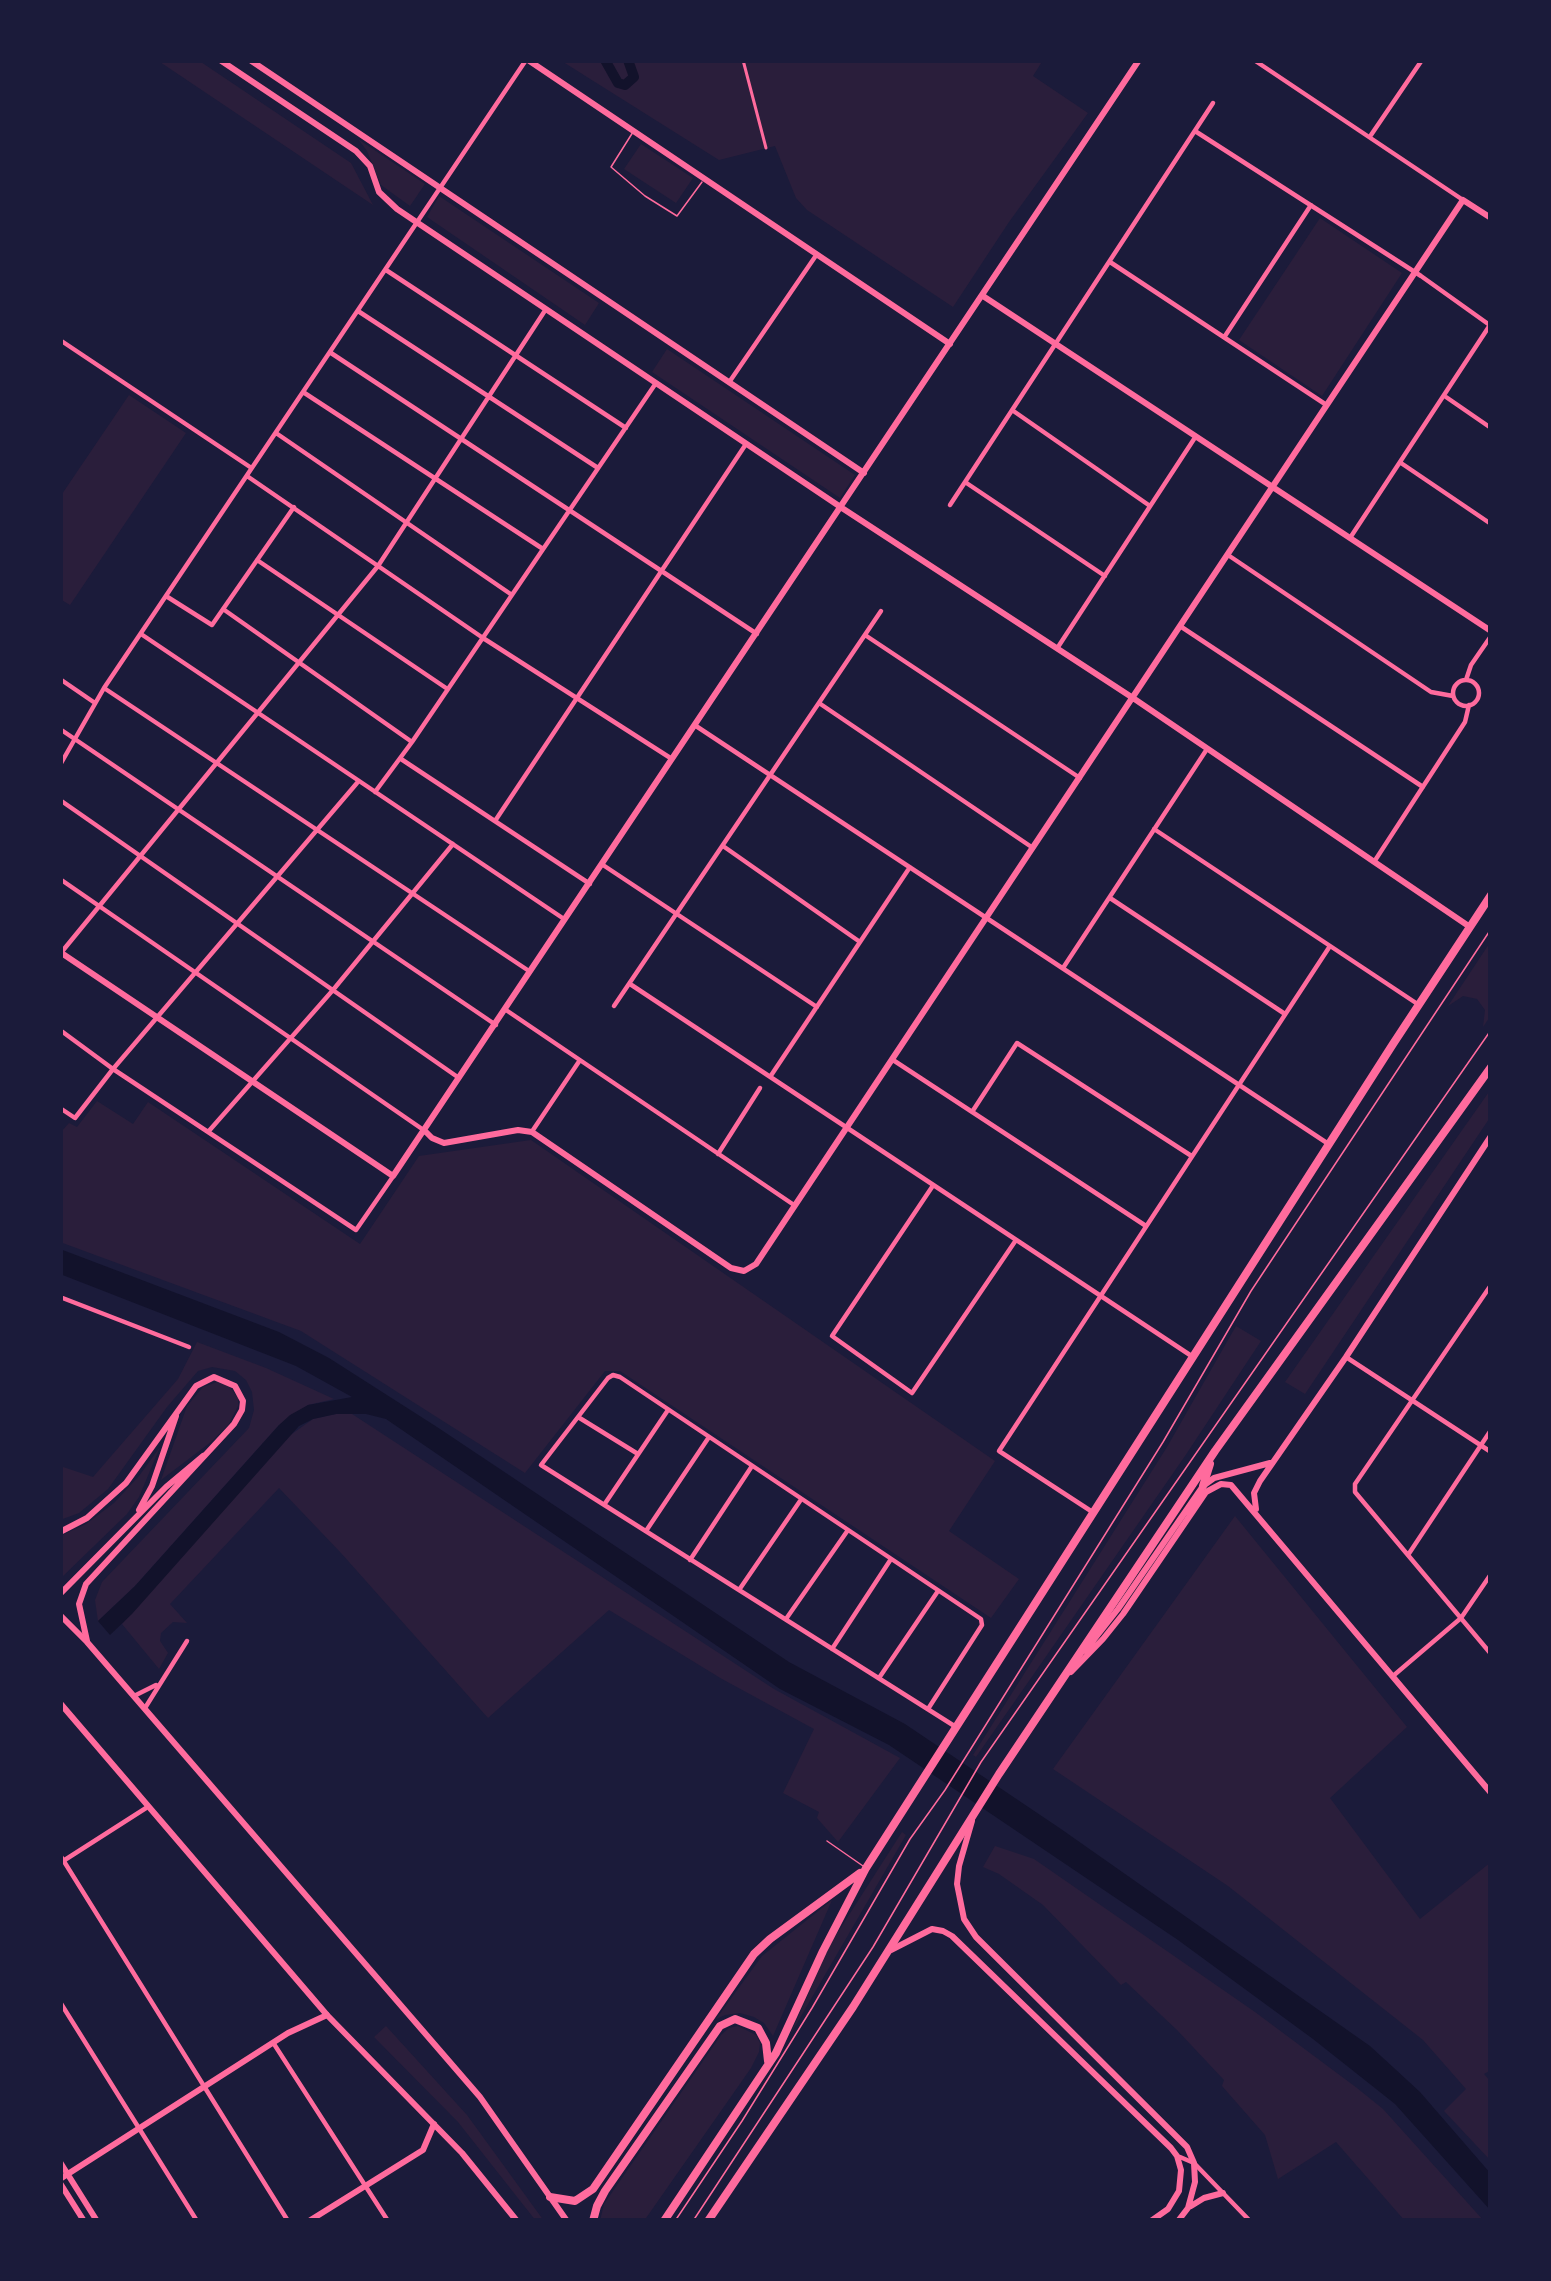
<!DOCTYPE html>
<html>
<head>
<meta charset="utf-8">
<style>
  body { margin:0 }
  #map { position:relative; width:1551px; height:2281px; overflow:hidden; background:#1b1b3a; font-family:"Libre Baskerville",serif }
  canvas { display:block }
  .frame { position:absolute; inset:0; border:63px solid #1b1b3a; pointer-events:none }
</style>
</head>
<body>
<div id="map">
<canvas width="1551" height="2281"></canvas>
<div class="frame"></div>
</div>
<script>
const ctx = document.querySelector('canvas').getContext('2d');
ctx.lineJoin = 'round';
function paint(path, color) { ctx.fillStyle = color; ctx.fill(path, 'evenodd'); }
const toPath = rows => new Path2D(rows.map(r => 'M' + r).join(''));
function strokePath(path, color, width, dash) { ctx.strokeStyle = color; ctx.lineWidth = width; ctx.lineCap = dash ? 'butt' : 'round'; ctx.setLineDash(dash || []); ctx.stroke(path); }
paint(toPath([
  [157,60,198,60,351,163,373,205],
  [560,60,1043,60,1033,76,1088,113,1009,222,953,307,807,210,796,198,775,146,719,160],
  [358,139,425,184,410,206,381,185,367,151],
  [641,144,693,178,676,203,624,169],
  [439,196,599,303,585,325,427,217],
  [1320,218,1402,273,1322,396,1239,340],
  [667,349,855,475,840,498,652,372],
  [129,395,186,433,70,605,60,599,60,497],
  [1491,941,1491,1015,1483,1027,1485,1010,1477,999,1463,996,1448,1006],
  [1491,1089,1491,1116,1305,1394,1285,1382],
  [97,1101,133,1124,148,1102,360,1244,419,1156,531,1140,995,1461,949,1531,1019,1579,991,1618,620,1371,605,1371,525,1473,301,1331,60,1242,60,1133,69,1123,77,1127],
  [1236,1326,1261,1341,1185,1456,1038,1668,976,1757,973,1755,1167,1447],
  [197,1342,266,1368,334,1399,308,1405,279,1425,135,1586,98,1621,95,1600,102,1582,249,1428,254,1410,252,1392,246,1380,235,1371,212,1367,198,1371,167,1407,108,1489,79,1513,60,1520,60,1466,93,1477,178,1379],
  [217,1382,229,1386,238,1398,238,1406,229,1424,211,1442,161,1480,187,1406,203,1387],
  [336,1414,352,1414,774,1689,900,1758,838,1842,817,1818,819,1812,783,1793,814,1729,722,1679,609,1610,488,1718,341,1553,279,1488,170,1604,187,1623,173,1622,161,1633,160,1641,168,1653,159,1669,122,1624,289,1436,313,1419],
  [160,1447,139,1497,127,1514,60,1579,60,1536,86,1524,114,1503,139,1476],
  [1235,1516,1407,1727,1330,1798,1420,1919,1491,1862,1491,2070,1484,2074,1491,2082,1491,2161,1444,2111,1466,2089,1423,2040,1228,1886,1053,1769],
  [902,1832,906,1835,789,2037,831,1943],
  [995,1846,1034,1859,1255,2012,1357,2088,1383,2109,1484,2221,1405,2221,1336,2142,1278,2179,1265,2135,1222,2086,1224,2080,1177,2030,1126,1982,1121,1985,1043,1905,999,1874,983,1867],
  [832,1900,773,2036,764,2023,754,2017,740,2013,725,2015,716,2019,762,1956],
  [386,2026,467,2115,544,2221,536,2221,458,2122,374,2037],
  [738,2026,756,2035,760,2043,759,2052,751,2068,644,2221,600,2221,604,2204,721,2035,729,2028]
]), '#2a1e3b');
paint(toPath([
  [60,1249,279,1332,329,1358,437,1427,789,1662,905,1724,1061,1829,1370,2046,1394,2068,1420,2092,1491,2174,1491,2211,1395,2104,1313,2039,1178,1940,889,1745,780,1689,386,1419,366,1414,336,1414,313,1419,299,1426,132,1614,110,1635,98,1621,135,1586,279,1425,290,1415,308,1405,352,1397,296,1366,60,1274]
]), '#12122b');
strokePath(toPath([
  [605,60,618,83,625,85,634,77,628,60]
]), '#12122b', 10);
strokePath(toPath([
  [633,132,611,167,645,196,677,216,702,182],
  [827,1841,863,1866],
  [675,2221,742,2121,812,2008,910,1839,945,1790,1163,1442,1251,1291,1491,929],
  [693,2221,873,1947,981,1762,1491,1030]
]), '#ff6b9d', 1.5);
strokePath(toPath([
  [743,60,766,148]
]), '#ff6b9d', 3);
strokePath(toPath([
  [1254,60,1463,200],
  [1195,131,1421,276,1491,326],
  [1371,135,1422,60],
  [1110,262,1325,404],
  [386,270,626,428],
  [358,311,598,468],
  [1225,336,1311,205],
  [60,340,250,467],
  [331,353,757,634],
  [730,381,817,254],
  [303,392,543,549],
  [1446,397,1491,428],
  [1012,410,1150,506],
  [276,433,512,595],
  [1401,463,1491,524],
  [247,476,483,638,672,759],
  [965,482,1105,576],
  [950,505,1213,103],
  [1350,538,1490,325],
  [1228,555,1431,692,1453,696],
  [257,560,446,688],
  [166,596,212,625,294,507],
  [223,609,412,742],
  [1180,626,1423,787],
  [141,634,564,919],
  [865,635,1080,778],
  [1058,647,1196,436],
  [60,679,95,703],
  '1453 693a13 13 0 1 1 26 0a13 13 0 1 1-26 0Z',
  [1466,680,1471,665,1491,636],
  [104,688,529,971],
  [819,703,1033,848],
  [696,726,1327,1143],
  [60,729,496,1025],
  [401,759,590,884],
  [60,765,104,688,526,60],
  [375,792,412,742,656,383],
  [60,800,459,1078],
  [495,821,746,444],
  [1154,829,1419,1005],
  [723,846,860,942],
  [1374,862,1465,722,1469,705],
  [603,865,817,1007],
  [60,879,425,1131],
  [1110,898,1285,1014],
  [60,954,378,566,546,309],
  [1063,968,1207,749],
  [630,984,1190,1355],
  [614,1006,881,611],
  [506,1010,794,1205],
  [60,1030,113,1069,356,1230,392,1178],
  [893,1060,1146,1226],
  [770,1077,910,867],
  [60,1108,75,1118,113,1069,357,783],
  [972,1112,1017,1043,1190,1155],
  [533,1130,580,1060],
  [208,1132,333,990,453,844],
  [718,1154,760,1088],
  [932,1187,832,1336,912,1393,1016,1240],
  [1491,1285,1355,1484,1355,1492,1491,1654],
  [60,1297,189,1347],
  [1346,1357,1491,1452],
  [578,1417,638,1454],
  [604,1505,668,1410],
  [1094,1513,999,1451,1330,946],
  [646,1531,709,1437],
  [1408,1555,1491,1430],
  [690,1560,752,1466],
  [739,1590,800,1501],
  [786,1619,848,1530],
  [832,1649,891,1559],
  [1393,1676,1461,1618,1491,1574],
  [879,1678,938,1591],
  [134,1696,156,1685],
  [145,1708,187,1641],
  [928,1709,982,1625,981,1619,620,1377,613,1375,608,1378,541,1465,956,1727],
  [60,1855,288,2221],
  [60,1863,146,1808],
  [60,2002,197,2221],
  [274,2044,388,2221],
  [1180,2157,1194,2163,1250,2221]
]), '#ff6b9d', 4.5);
strokePath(toPath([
  [220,60,356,151,370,166,379,192,397,209,842,508,1133,698,1470,927],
  [250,60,864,473],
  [528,60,950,344],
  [983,296,1491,631],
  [60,952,393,1176,1139,60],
  [425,1131,432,1138,444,1143,518,1130,532,1132,731,1268,744,1271,756,1264,1463,200,1491,218],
  [1256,1509,1254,1493,1260,1481,1346,1357,1491,1136],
  [1085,1651,1118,1609,1203,1486,1214,1478,1270,1463],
  [1071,1672,1103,1639,1123,1614,1206,1492,1221,1484,1231,1485,1491,1793],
  [972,1821,959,1866,957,1884,964,1919,976,1937,1187,2147,1194,2163,1195,2182,1188,2208,1178,2221],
  [891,1950,932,1929,943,1931,952,1936,1171,2148,1177,2156,1181,2170,1179,2191,1168,2209,1151,2221],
  [60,2162,97,2221],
  [60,2179,288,2033,327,2015],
  [60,2183,84,2221],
  [1191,2206,1204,2198,1223,2193],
  [309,2221,423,2150,434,2124]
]), '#ff6b9d', 6);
strokePath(toPath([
  [139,1510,152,1486,176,1416],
  [60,1532,87,1518,126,1483,196,1386,214,1377,235,1386,243,1401,242,1410,234,1424,86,1584,79,1604,87,1641],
  [60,1594,166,1487,203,1456]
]), '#ff6b9d', 6);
strokePath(toPath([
  [60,1615,87,1642,480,2097,567,2221],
  [60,1703,327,2015,462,2153,517,2221]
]), '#ff6b9d', 6);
strokePath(toPath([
  [1203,1486,1210,1464],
  [550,2197,575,2201,593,2189,754,1954,770,1939,860,1873],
  [593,2221,597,2206,605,2191,720,2026,735,2019,758,2028,766,2043,768,2061],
  [664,2221,776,2053,823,1951,866,1868,1393,1044,1491,895],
  [708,2221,853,2007,999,1774,1215,1451,1491,1067]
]), '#ff6b9d', 8);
</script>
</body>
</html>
